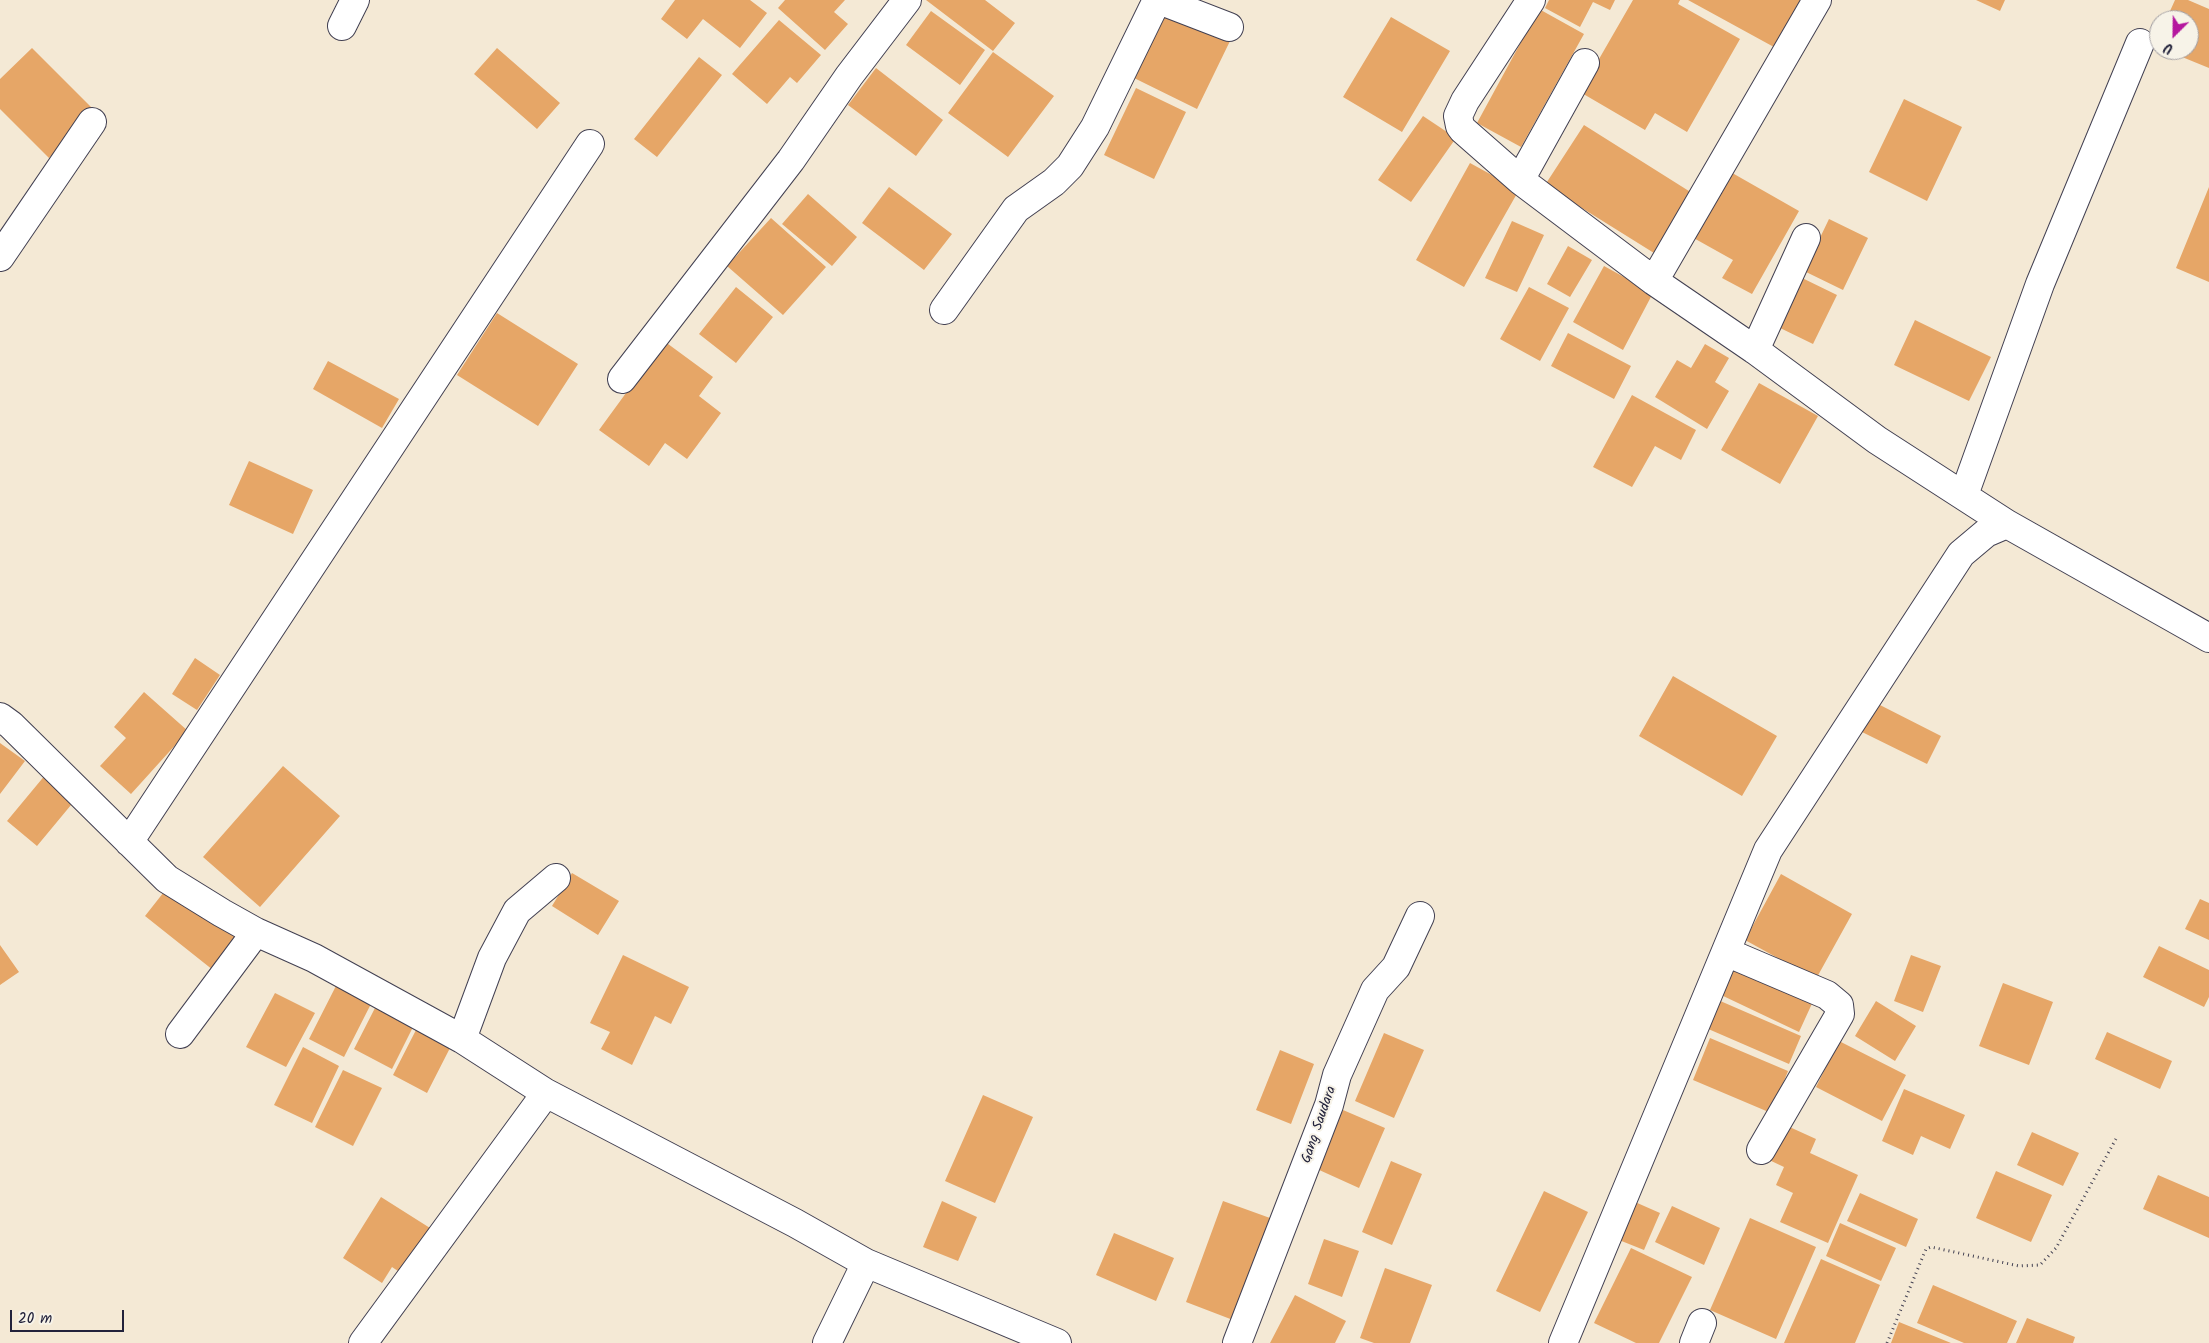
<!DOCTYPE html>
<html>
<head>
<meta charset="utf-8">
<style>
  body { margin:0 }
  #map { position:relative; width:2209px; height:1343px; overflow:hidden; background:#f4e9d5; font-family:Kalam,sans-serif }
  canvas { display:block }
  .north { position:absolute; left:2149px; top:10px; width:50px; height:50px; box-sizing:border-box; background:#f7f3e8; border:1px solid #a29fa3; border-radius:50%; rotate:203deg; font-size:14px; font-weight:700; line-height:20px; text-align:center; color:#22223b }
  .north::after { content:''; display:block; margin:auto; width:18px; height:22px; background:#b5179e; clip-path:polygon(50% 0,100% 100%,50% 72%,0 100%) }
  .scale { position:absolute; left:10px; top:1310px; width:114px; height:22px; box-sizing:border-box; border:2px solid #22223b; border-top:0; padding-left:6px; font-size:15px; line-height:18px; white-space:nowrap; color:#22223b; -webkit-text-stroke:4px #f7f3e8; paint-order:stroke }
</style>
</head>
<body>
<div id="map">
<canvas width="2209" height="1343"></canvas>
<div class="north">U</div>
<div class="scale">20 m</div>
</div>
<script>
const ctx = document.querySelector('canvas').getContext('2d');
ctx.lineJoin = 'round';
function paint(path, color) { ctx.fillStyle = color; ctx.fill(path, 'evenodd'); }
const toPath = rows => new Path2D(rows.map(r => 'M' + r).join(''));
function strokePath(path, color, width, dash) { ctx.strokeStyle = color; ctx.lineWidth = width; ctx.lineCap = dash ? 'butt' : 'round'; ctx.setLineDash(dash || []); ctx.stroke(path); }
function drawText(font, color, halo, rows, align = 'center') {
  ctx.font = font + ' Kalam,sans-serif'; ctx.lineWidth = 4; ctx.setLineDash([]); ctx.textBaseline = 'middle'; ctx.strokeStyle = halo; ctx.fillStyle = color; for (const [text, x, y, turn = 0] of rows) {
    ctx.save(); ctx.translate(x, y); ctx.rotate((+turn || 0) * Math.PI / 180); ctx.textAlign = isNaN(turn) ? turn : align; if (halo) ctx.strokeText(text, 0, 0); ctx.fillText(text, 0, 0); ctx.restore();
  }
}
paint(toPath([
  [675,0,750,0,767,13,740,48,703,19,687,39,661,19],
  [785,0,845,0,834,12,848,24,825,50,778,8],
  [926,0,985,0,1015,23,993,51],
  [1549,0,1615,0,1610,10,1593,2,1580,27,1545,8],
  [1633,0,1680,0,1678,4,1740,39,1687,132,1655,113,1645,130,1580,92],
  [1688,0,1811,0,1783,52],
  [1976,0,2005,0,2000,11],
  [2175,0,2188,0,2209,9,2209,68,2165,50,2189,50,2189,20,2166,20],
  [1539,9,1584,34,1521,147,1477,123],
  [1167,10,1230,41,1197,109,1134,78],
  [931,11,985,50,960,85,906,45],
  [1391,17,1450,51,1402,132,1343,97],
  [779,20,821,55,797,83,790,77,767,104,732,74],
  [32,48,95,111,49,158,0,109,0,79],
  [497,48,560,103,537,129,474,74],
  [993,52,1054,96,1008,157,948,113],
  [699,57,722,75,657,157,634,139],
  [876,68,943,120,916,156,848,105],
  [1136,88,1186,112,1154,179,1104,155],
  [1904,99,1962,127,1927,201,1869,172],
  [1423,116,1456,138,1411,202,1378,180],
  [1584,125,1700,198,1662,258,1545,185],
  [1470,163,1519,190,1464,287,1416,260],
  [1727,170,1799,211,1752,294,1722,278,1733,260,1690,236],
  [889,187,952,234,924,270,862,223],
  [2209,187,2209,282,2176,268],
  [808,194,857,237,832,266,782,224],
  [771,218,826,267,783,315,727,266],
  [1829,219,1868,238,1843,290,1804,271],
  [1512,221,1544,235,1517,292,1485,278],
  [1568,246,1592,260,1570,297,1547,284],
  [1604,266,1653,293,1623,350,1573,322],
  [1798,276,1837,295,1813,344,1774,325],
  [736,287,773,317,736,363,699,334],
  [1529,287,1569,308,1540,361,1500,339],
  [497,313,578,364,538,426,457,375],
  [1915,320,1991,357,1969,401,1894,365],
  [1568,333,1631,366,1614,399,1551,366],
  [664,341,713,377,699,396,721,413,687,459,665,443,649,466,599,430],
  [1705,344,1729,358,1715,382,1729,391,1707,429,1655,397,1677,360,1691,368],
  [328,361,399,399,382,428,313,389],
  [1759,383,1818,416,1780,484,1721,450],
  [1632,395,1696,430,1681,460,1655,446,1632,487,1593,467],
  [249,461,313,490,293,534,229,505],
  [195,658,220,675,197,710,172,694],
  [1673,676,1777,736,1742,796,1639,736],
  [144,692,188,731,131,794,100,766,126,738,114,727],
  [1876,703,1941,736,1927,764,1862,732],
  [0,743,25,761,0,794],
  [283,766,340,816,260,907,203,857],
  [46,774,76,799,37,846,7,821],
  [572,873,619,901,598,935,552,906],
  [1781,874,1852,914,1816,979,1745,940],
  [171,883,244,941,218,974,145,916],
  [2200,899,2209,903,2209,940,2185,929],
  [0,945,19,972,0,985],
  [2159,946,2209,970,2209,997,2204,1007,2143,977],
  [623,955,689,987,671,1024,655,1016,632,1065,601,1049,610,1032,590,1023],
  [1911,955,1941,966,1923,1012,1894,1001],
  [1736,959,1815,997,1799,1032,1719,994],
  [339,980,374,998,344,1057,309,1039],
  [2003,983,2053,1002,2029,1065,1979,1046],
  [275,993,315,1013,286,1067,246,1047],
  [1718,1000,1801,1036,1789,1064,1706,1028],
  [1876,1001,1916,1026,1895,1061,1855,1036],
  [375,1008,413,1027,392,1069,354,1049],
  [416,1030,450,1048,427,1093,393,1075],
  [2107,1032,2172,1061,2160,1089,2095,1059],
  [1384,1033,1424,1050,1394,1118,1355,1101],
  [1710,1038,1788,1071,1771,1113,1693,1080],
  [1839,1041,1906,1075,1882,1121,1816,1087],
  [303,1047,339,1066,312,1123,274,1105],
  [1280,1050,1314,1064,1291,1124,1256,1110],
  [343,1070,382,1088,353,1146,315,1127],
  [1904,1089,1965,1115,1950,1149,1921,1136,1913,1155,1882,1141],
  [983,1095,1033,1117,995,1203,945,1181],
  [1343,1110,1385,1128,1359,1188,1317,1169],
  [1783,1124,1816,1139,1810,1153,1858,1175,1828,1243,1780,1222,1793,1193,1776,1185,1784,1167,1767,1159],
  [2032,1132,2079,1153,2063,1186,2017,1165],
  [1391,1161,1422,1174,1392,1245,1362,1232],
  [1996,1171,2052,1195,2031,1242,1976,1218],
  [2158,1175,2209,1197,2209,1238,2143,1209],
  [1544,1191,1588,1212,1540,1312,1496,1291],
  [1860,1193,1918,1219,1906,1247,1847,1221],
  [381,1197,430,1228,401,1273,392,1267,382,1283,343,1258],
  [942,1201,977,1217,958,1261,923,1247],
  [1223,1201,1270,1218,1233,1320,1186,1302],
  [1635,1202,1660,1213,1644,1250,1619,1240],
  [1672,1206,1720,1228,1704,1265,1655,1242],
  [1750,1218,1816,1247,1776,1339,1710,1310],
  [1840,1223,1896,1248,1881,1281,1826,1256],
  [1114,1233,1174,1258,1156,1301,1096,1275],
  [1324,1239,1359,1251,1342,1297,1308,1284],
  [1631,1248,1692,1277,1659,1343,1636,1343,1594,1323],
  [1821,1259,1880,1285,1855,1343,1784,1343],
  [1385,1268,1432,1285,1410,1343,1374,1343,1360,1338],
  [1933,1285,2017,1321,2007,1343,1964,1343,1917,1323],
  [1295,1295,1346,1321,1335,1343,1270,1343],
  [2027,1318,2075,1337,2073,1343,2016,1343],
  [1899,1322,1951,1343,1891,1343]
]), '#e6a667');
const minor = toPath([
  [1159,0,1229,27],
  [1531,0,1465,101,1458,116,1460,126,1463,130,1520,180,1654,281,1755,350,1877,440,2007,524,1986,533,1961,554,1768,850,1563,1343],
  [342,26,355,0],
  [1520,180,1585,63],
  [0,257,92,122],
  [1654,281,1817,0],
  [944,310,1016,209,1054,182,1070,166,1095,127,1157,0],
  [1755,350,1806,238],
  [622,379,791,160,849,76,907,0],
  [1964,495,2040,284,2140,43],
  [2007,524,2209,638],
  [0,717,11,725,167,879,222,913,256,932,314,958,462,1039,546,1093,795,1223,866,1263,1057,1343],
  [129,842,590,144],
  [1726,952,1827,995,1839,1005,1840,1014,1761,1150],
  [180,1034,256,932],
  [462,1039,492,958,517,911,556,878],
  [363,1343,546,1093],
  [827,1343,866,1263],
  [1237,1343,1329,1105,1337,1075,1375,990,1396,967,1420,916],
  [1694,1343,1702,1323]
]);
strokePath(minor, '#424052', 30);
strokePath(toPath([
  [1887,1343,1926,1249,1931,1247,2019,1266,2040,1265,2056,1248,2117,1137]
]), '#424052', 3, [1, 4]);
strokePath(minor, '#fff', 28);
drawText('14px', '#22223b', '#f7f3e8', [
  ["Gang Saudara",1320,1125,-71]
]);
</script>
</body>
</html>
